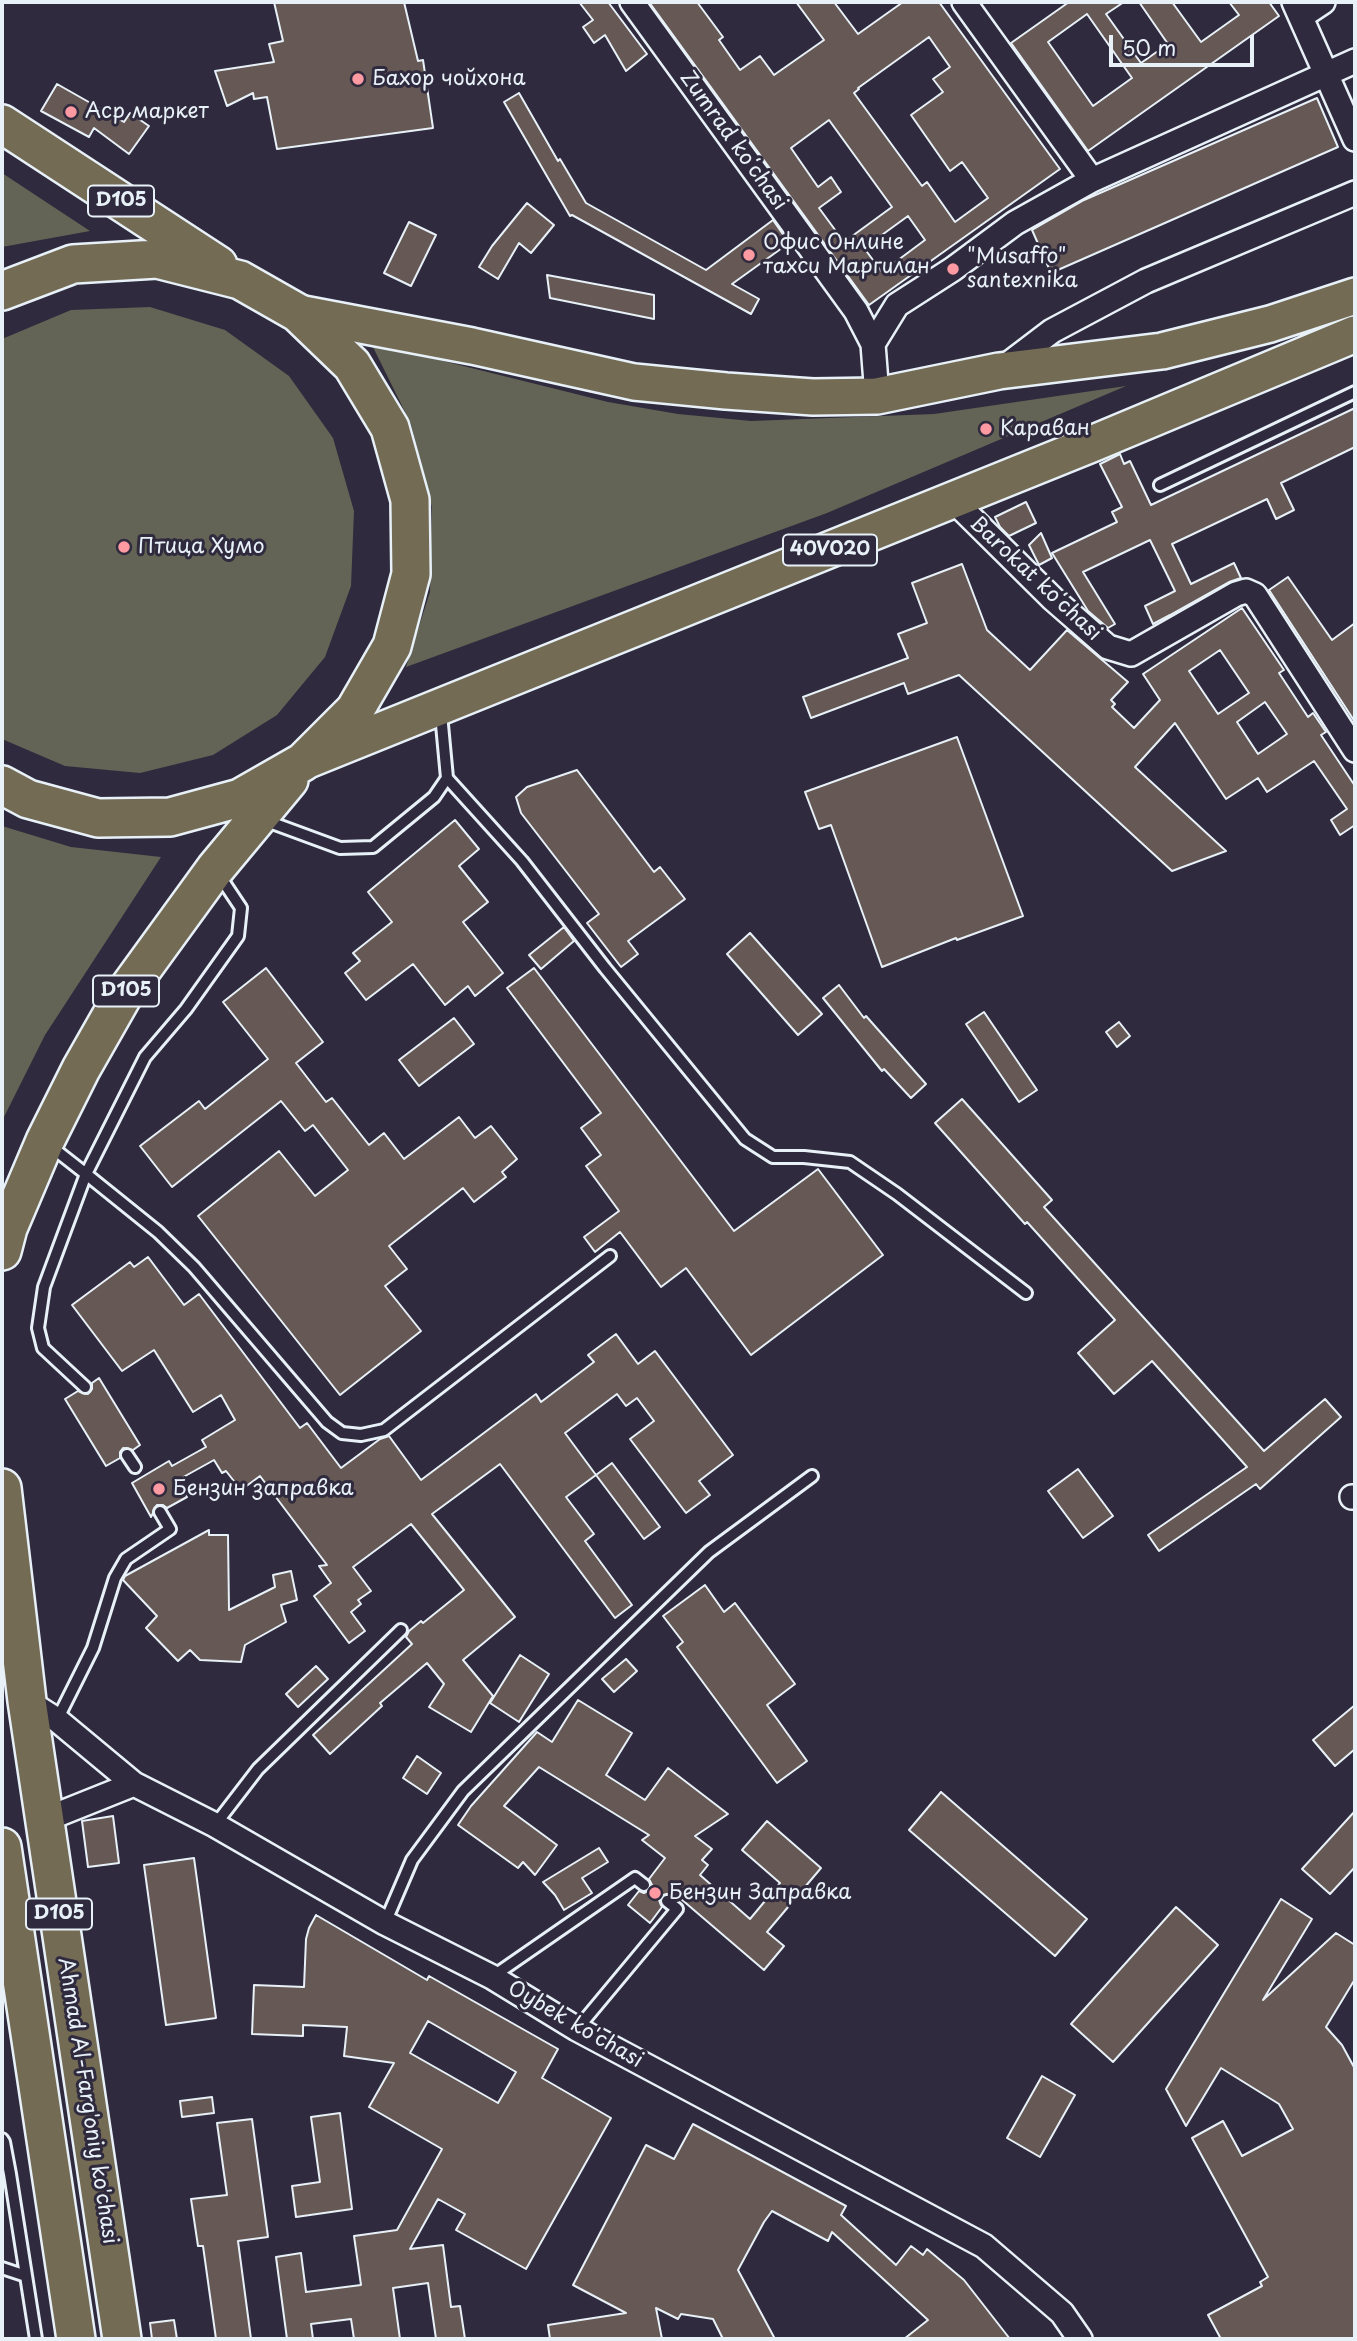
<!DOCTYPE html>
<html>
<head>
<meta charset="utf-8">
<style>
  body { margin:0 }
  #map { position:relative; width:1357px; height:2341px; overflow:hidden; background:#2f2a3d; font-family:"Playpen Sans",sans-serif }
  canvas { display:block }
  .frame { position:absolute; inset:0; border:4px solid #e8f1f8; pointer-events:none }
  .scale { position:absolute; left:1109px; top:35px; width:145px; height:32px; box-sizing:border-box; border:4px solid #e8f1f8; border-top:0; padding-left:9px; font-size:21px; line-height:24px; white-space:nowrap; color:#e8f1f8; -webkit-text-stroke:5px #2f2a3d; paint-order:stroke }
</style>
</head>
<body>
<div id="map">
<canvas width="1357" height="2341"></canvas>
<div class="frame"></div>
<div class="scale">50 m</div>
</div>
<script>
const ctx = document.querySelector('canvas').getContext('2d');
ctx.lineJoin = 'round';
function paint(path, color) { ctx.fillStyle = color; ctx.fill(path, 'evenodd'); }
const toPath = rows => new Path2D(rows.map(r => 'M' + r).join(''));
function strokePath(path, color, width, dash) { ctx.strokeStyle = color; ctx.lineWidth = width; ctx.lineCap = dash ? 'butt' : 'round'; ctx.setLineDash(dash || []); ctx.stroke(path); }
function drawText(font, color, halo, rows, align = 'center') {
  ctx.font = font + ' "Playpen Sans",sans-serif'; ctx.lineWidth = 6; ctx.setLineDash([]); ctx.textBaseline = 'middle'; ctx.strokeStyle = halo; ctx.fillStyle = color; for (const [text, x, y, turn = 0] of rows) {
    ctx.save(); ctx.translate(x, y); ctx.rotate((+turn || 0) * Math.PI / 180); ctx.textAlign = isNaN(turn) ? turn : align; if (halo) ctx.strokeText(text, 0, 0); ctx.fillText(text, 0, 0); ctx.restore();
  }
}
paint(toPath([
  [2,173,90,231,2,247],
  [150,307,225,330,289,376,333,438,354,511,351,586,325,657,277,715,213,755,140,773,65,766,2,739,2,339,71,310],
  [371,343,608,402,678,414,751,421,934,414,1126,386,827,513,406,667,430,592,432,507,411,424],
  [2,826,71,847,161,857,45,1035,2,1121]
]), '#636456');
const building = toPath([
  [274,2,404,2,418,61,423,60,433,128,277,149,267,97,254,99,253,93,227,106,215,71,274,62,269,44,283,41,274,2],
  [579,2,608,2,647,54,626,71,605,35,594,43,583,27,593,20,579,2],
  [649,2,697,2,723,37,719,40,740,70,760,56,774,75,824,40,796,2,834,2,858,34,903,2,939,2,1060,169,869,305,649,2],
  [929,37,950,67,933,79,943,92,911,115,950,171,962,162,988,198,955,222,927,182,922,186,854,93,859,89,858,88,929,37],
  [829,120,892,207,844,242,819,208,841,192,831,177,818,187,791,148,829,120],
  [908,216,925,240,882,272,864,248,908,216],
  [1069,2,1124,2,1106,14,1141,63,1168,44,1139,2,1172,2,1201,42,1239,15,1229,2,1269,2,1279,16,1088,151,1011,43,1069,2],
  [1087,14,1132,78,1093,106,1048,42,1087,14],
  [57,84,124,122,130,113,149,126,129,154,94,128,89,137,41,111,57,84],
  [519,93,558,161,560,159,586,203,706,270,773,220,789,243,732,284,759,299,751,314,572,215,570,216,504,102,519,93],
  [1317,98,1338,147,1051,273,1032,230,1084,200,1317,98],
  [527,203,554,225,531,253,519,243,498,279,479,267,492,246,527,203],
  [409,222,436,235,411,286,384,273,409,222],
  [547,275,654,295,654,319,550,298,547,275],
  [1355,408,1355,447,1281,483,1294,510,1276,519,1267,499,1172,544,1191,584,1234,563,1241,578,1229,582,1170,615,1153,624,1145,606,1175,591,1150,540,1083,572,1115,624,1108,628,1088,611,1052,553,1117,522,1112,512,1122,507,1100,464,1120,454,1124,464,1130,461,1151,505,1355,408],
  [1026,502,1036,523,1009,536,1000,527,995,517,1026,502],
  [1041,533,1052,558,1039,565,1029,545,1041,533],
  [962,564,987,630,1030,670,1067,630,1128,682,1111,700,1115,704,1112,707,1134,728,1160,700,1143,674,1242,608,1284,670,1279,673,1308,717,1313,713,1326,732,1321,735,1355,786,1355,825,1340,835,1331,820,1347,809,1314,761,1267,792,1258,778,1226,799,1175,723,1135,767,1226,851,1172,871,959,675,908,694,904,683,811,718,803,697,908,658,898,634,927,623,912,583,962,564],
  [1220,650,1249,693,1218,714,1189,671,1220,650],
  [1265,702,1287,734,1258,754,1237,722,1265,702],
  [1288,577,1332,640,1355,623,1355,722,1269,590,1288,577],
  [957,737,1023,916,957,940,956,938,882,967,831,825,819,829,805,792,957,737],
  [577,770,654,872,660,867,685,899,628,941,638,954,621,967,587,923,599,914,521,813,516,797,527,787,577,770],
  [455,820,479,849,459,866,488,902,463,922,503,973,475,996,468,986,445,1005,413,964,366,1000,345,973,360,961,353,953,392,922,368,892,455,820],
  [564,927,574,941,541,969,529,955,564,927],
  [750,933,822,1014,798,1035,727,954,750,933],
  [266,968,323,1042,296,1063,326,1102,332,1098,369,1145,384,1133,404,1159,459,1117,475,1138,491,1126,517,1159,502,1172,506,1177,474,1202,463,1188,389,1246,407,1269,385,1286,421,1331,340,1395,198,1216,279,1151,315,1196,348,1170,313,1125,305,1131,281,1101,172,1187,140,1146,199,1101,205,1109,268,1059,223,1002,266,968],
  [534,968,734,1231,818,1169,883,1255,751,1355,686,1268,661,1287,620,1232,595,1252,584,1237,619,1211,586,1166,601,1155,581,1128,601,1113,507,988,534,968],
  [839,985,864,1018,866,1016,926,1084,911,1098,884,1069,882,1071,823,998,839,985],
  [984,1012,1037,1090,1019,1102,966,1024,984,1012],
  [454,1018,474,1044,419,1086,399,1060,454,1018],
  [1119,1022,1130,1036,1117,1047,1106,1032,1119,1022],
  [962,1099,1052,1200,1044,1207,1264,1451,1325,1399,1341,1417,1260,1489,1256,1484,1159,1551,1148,1535,1247,1467,1152,1361,1114,1394,1078,1353,1115,1320,1027,1222,1025,1224,935,1123,962,1099],
  [148,1257,184,1305,199,1294,300,1428,307,1423,341,1468,380,1439,389,1436,421,1480,536,1394,541,1402,594,1362,588,1355,616,1334,638,1364,655,1351,733,1455,699,1481,710,1495,686,1513,630,1439,654,1421,637,1398,626,1406,617,1394,565,1433,596,1475,566,1497,594,1534,585,1541,632,1605,615,1618,500,1464,432,1514,515,1617,463,1660,493,1696,471,1732,429,1707,444,1684,427,1663,380,1703,382,1706,330,1754,313,1735,412,1644,406,1637,409,1631,421,1621,423,1623,464,1590,411,1524,353,1567,371,1591,358,1600,361,1604,351,1612,365,1631,349,1643,314,1596,331,1583,319,1566,327,1565,260,1476,241,1490,226,1471,222,1473,214,1460,178,1480,187,1497,167,1508,163,1505,157,1505,151,1517,132,1483,169,1461,172,1466,206,1447,202,1440,235,1420,221,1395,193,1412,154,1350,122,1371,72,1305,130,1262,134,1267,148,1257],
  [99,1378,140,1445,133,1450,123,1448,120,1452,120,1458,106,1466,65,1399,78,1391,88,1394,92,1389,92,1383,99,1378],
  [612,1463,660,1527,644,1539,596,1475,612,1463],
  [1078,1469,1113,1516,1083,1538,1048,1491,1078,1469],
  [209,1530,209,1535,228,1535,229,1610,275,1587,273,1575,291,1571,297,1600,281,1605,286,1622,245,1645,241,1662,200,1660,190,1650,178,1661,146,1628,157,1616,123,1580,125,1576,209,1530],
  [705,1585,724,1612,735,1603,795,1684,767,1705,807,1761,777,1783,677,1647,683,1642,663,1616,705,1585],
  [520,1655,549,1674,519,1722,490,1703,520,1655],
  [626,1659,637,1671,614,1692,602,1679,626,1659],
  [316,1666,328,1679,298,1707,286,1694,316,1666],
  [578,1700,632,1733,606,1775,645,1800,668,1768,728,1814,695,1836,712,1849,702,1860,708,1865,700,1875,750,1919,780,1883,742,1850,767,1821,821,1868,767,1932,784,1946,764,1970,674,1893,661,1896,659,1900,662,1907,650,1923,628,1905,639,1891,644,1893,650,1890,652,1885,649,1879,665,1858,642,1840,649,1835,539,1767,504,1806,557,1845,535,1875,523,1862,518,1868,458,1825,471,1806,537,1732,552,1742,578,1700],
  [1355,1705,1355,1749,1335,1766,1313,1740,1355,1705],
  [417,1756,441,1773,427,1794,403,1778,417,1756],
  [941,1792,1087,1919,1055,1956,909,1830,941,1792],
  [1355,1811,1355,1867,1330,1894,1302,1869,1355,1811],
  [113,1816,119,1863,88,1867,82,1821,113,1816],
  [599,1848,608,1862,582,1878,592,1893,564,1910,555,1895,543,1882,599,1848],
  [194,1858,216,2018,166,2025,144,1865,194,1858],
  [1281,1899,1312,1919,1263,2000,1336,1933,1355,1945,1355,1979,1326,2027,1342,2045,1355,2069,1355,2339,1221,2339,1208,2315,1262,2286,1260,2282,1268,2277,1192,2138,1223,2121,1242,2156,1293,2129,1279,2104,1221,2068,1186,2126,1166,2089,1281,1899],
  [1176,1907,1218,1945,1113,2062,1071,2024,1176,1907],
  [316,1915,427,1980,429,1976,558,2049,542,2078,611,2118,526,2269,456,2230,465,2214,438,2199,410,2249,443,2245,451,2307,460,2306,465,2339,436,2339,428,2283,393,2288,400,2339,354,2339,351,2319,311,2324,313,2339,287,2339,276,2257,301,2253,306,2292,361,2285,354,2236,397,2230,442,2149,369,2107,394,2063,344,2056,347,2027,303,2025,303,2036,252,2034,254,1985,304,1987,306,1939,309,1928,316,1915],
  [428,2021,516,2072,498,2103,410,2053,428,2021],
  [1042,2076,1075,2095,1040,2157,1007,2138,1042,2076],
  [212,2097,214,2113,182,2117,180,2101,212,2097],
  [340,2113,352,2209,296,2217,292,2186,320,2182,311,2117,340,2113],
  [252,2119,268,2237,238,2241,251,2339,216,2339,203,2246,198,2246,191,2199,227,2195,217,2123,252,2119],
  [693,2124,846,2206,841,2215,896,2265,911,2246,923,2255,927,2249,964,2280,1010,2339,904,2339,928,2320,832,2232,828,2241,772,2211,764,2222,738,2270,775,2339,723,2339,713,2319,681,2314,678,2319,656,2308,662,2339,550,2339,548,2325,626,2313,573,2285,646,2145,674,2159,693,2124],
  [174,2320,177,2339,152,2339,150,2323,174,2320]
]);
paint(building, '#665854');
strokePath(building, '#e8f1f8', 2);
const service = toPath([
  [1160,485,1355,392],
  [447,778,522,861,605,968,745,1139,773,1157,804,1157,850,1162,897,1194,1026,1293],
  [264,820,340,848,373,847,434,797,447,778,441,714],
  [219,875,241,908,238,936,186,1009,145,1057,86,1174,158,1232,194,1267,327,1422,342,1433,361,1435,384,1430,610,1256],
  [49,1145,86,1174,44,1287,38,1328,43,1348,85,1387],
  [127,1455,135,1467],
  [57,1720,93,1648,115,1578,126,1559,170,1529,160,1512],
  [215,1825,258,1769,401,1630],
  [385,1923,412,1860,463,1791,709,1552,812,1476],
  [492,1977,635,1878,644,1885],
  [577,2029,677,1909,667,1901],
  [2,2139,4,2142,10,2174,36,2339],
  [2,2268,26,2276]
]);
const minor = toPath([
  [632,2,856,311,873,344,877,396],
  [964,2,1092,180],
  [1294,2,1355,139],
  [1302,16,1323,2],
  [873,344,897,305,953,269,1015,223,1092,180,1355,61],
  [1002,369,1052,331,1146,281,1355,193],
  [953,500,1053,599,1108,647,1131,654,1236,594,1246,591,1255,595,1355,750],
  [1352,1497,1355,1497],
  [27,1701,57,1720,134,1784],
  [44,1820,134,1784,215,1825,385,1923,492,1977,577,2029,984,2246,1062,2313,1080,2339]
]);
const primary = toPath([
  [298,313,472,346,634,382,726,391,813,397,877,396,999,371,1162,351,1270,324,1355,296],
  [303,762,1094,443,1355,334]
]);
const trunk = toPath([
  [2,124,218,265],
  [2,291,73,264,157,259,240,280,298,313,352,365,390,428,410,500,411,574,392,646,355,710,303,762,240,798,170,817,98,818,28,799,2,785],
  [2,1251,8,1228,45,1141,81,1069,122,997,215,869,289,780],
  [2,1488,27,1701,122,2339],
  [2,1847,76,2339]
]);
strokePath(service, '#e8f1f8', 16);
strokePath(minor, '#e8f1f8', 28);
strokePath(primary, '#e8f1f8', 40);
strokePath(trunk, '#e8f1f8', 42);
strokePath(service, '#2f2a3d', 10);
strokePath(minor, '#2f2a3d', 23);
strokePath(primary, '#746b55', 35);
strokePath(trunk, '#746b55', 37);
for (const [x, y, r, color] of [
  [358,79,7,"#ff9aa2"],
  [71,112,7,"#ff9aa2"],
  [749,255,7,"#ff9aa2"],
  [953,269,7,"#ff9aa2"],
  [986,429,7,"#ff9aa2"],
  [124,547,7,"#ff9aa2"],
  [159,1489,7,"#ff9aa2"],
  [655,1893,7,"#ff9aa2"]
]) { const dot = new Path2D(); dot.arc(x, y, r, 0, 2 * Math.PI); ctx.fillStyle = color; ctx.fill(dot); strokePath(dot, '#2f2a3d', 2.5); }
for (const [x, y, w] of [
  [121,201,66],
  [830,550,94],
  [126,991,66],
  [59,1914,66]
]) { const box = new Path2D(); box.roundRect(x - w / 2, y - 15.5, w, 31, 5); ctx.fillStyle = '#2f2a3d'; ctx.fill(box); strokePath(box, '#e8f1f8', 2); }
drawText('bold 19px', '#e8f1f8', null, [
  ["D105",121,201],
  ["40V020",830,550],
  ["D105",126,991],
  ["D105",59,1914]
]);
drawText('21px', '#e8f1f8', '#2f2a3d', [
  ["Бахор чойхона",372,79],
  ["Аср маркет",85,112],
  ["Офис Онлине",763,243],
  ["тахси Маргилан",763,267],
  ["\"Musaffo\"",967,257],
  ["santexnika",967,281],
  ["Караван",1000,429],
  ["Птица Хумо",138,547],
  ["Бензин заправка",173,1489],
  ["Бензин Заправка",669,1893]
], 'left');
drawText('21px', '#e8f1f8', '#2f2a3d', [
  ["Zumrad koʻchasi",733,141,54],
  ["Barokat koʻchasi",1035,579,43],
  ["Oybek ko'chasi",575,2025,30],
  ["Ahmad Al-Farg'oniy ko'chasi",87,2101,81]
]);
</script>
</body>
</html>
